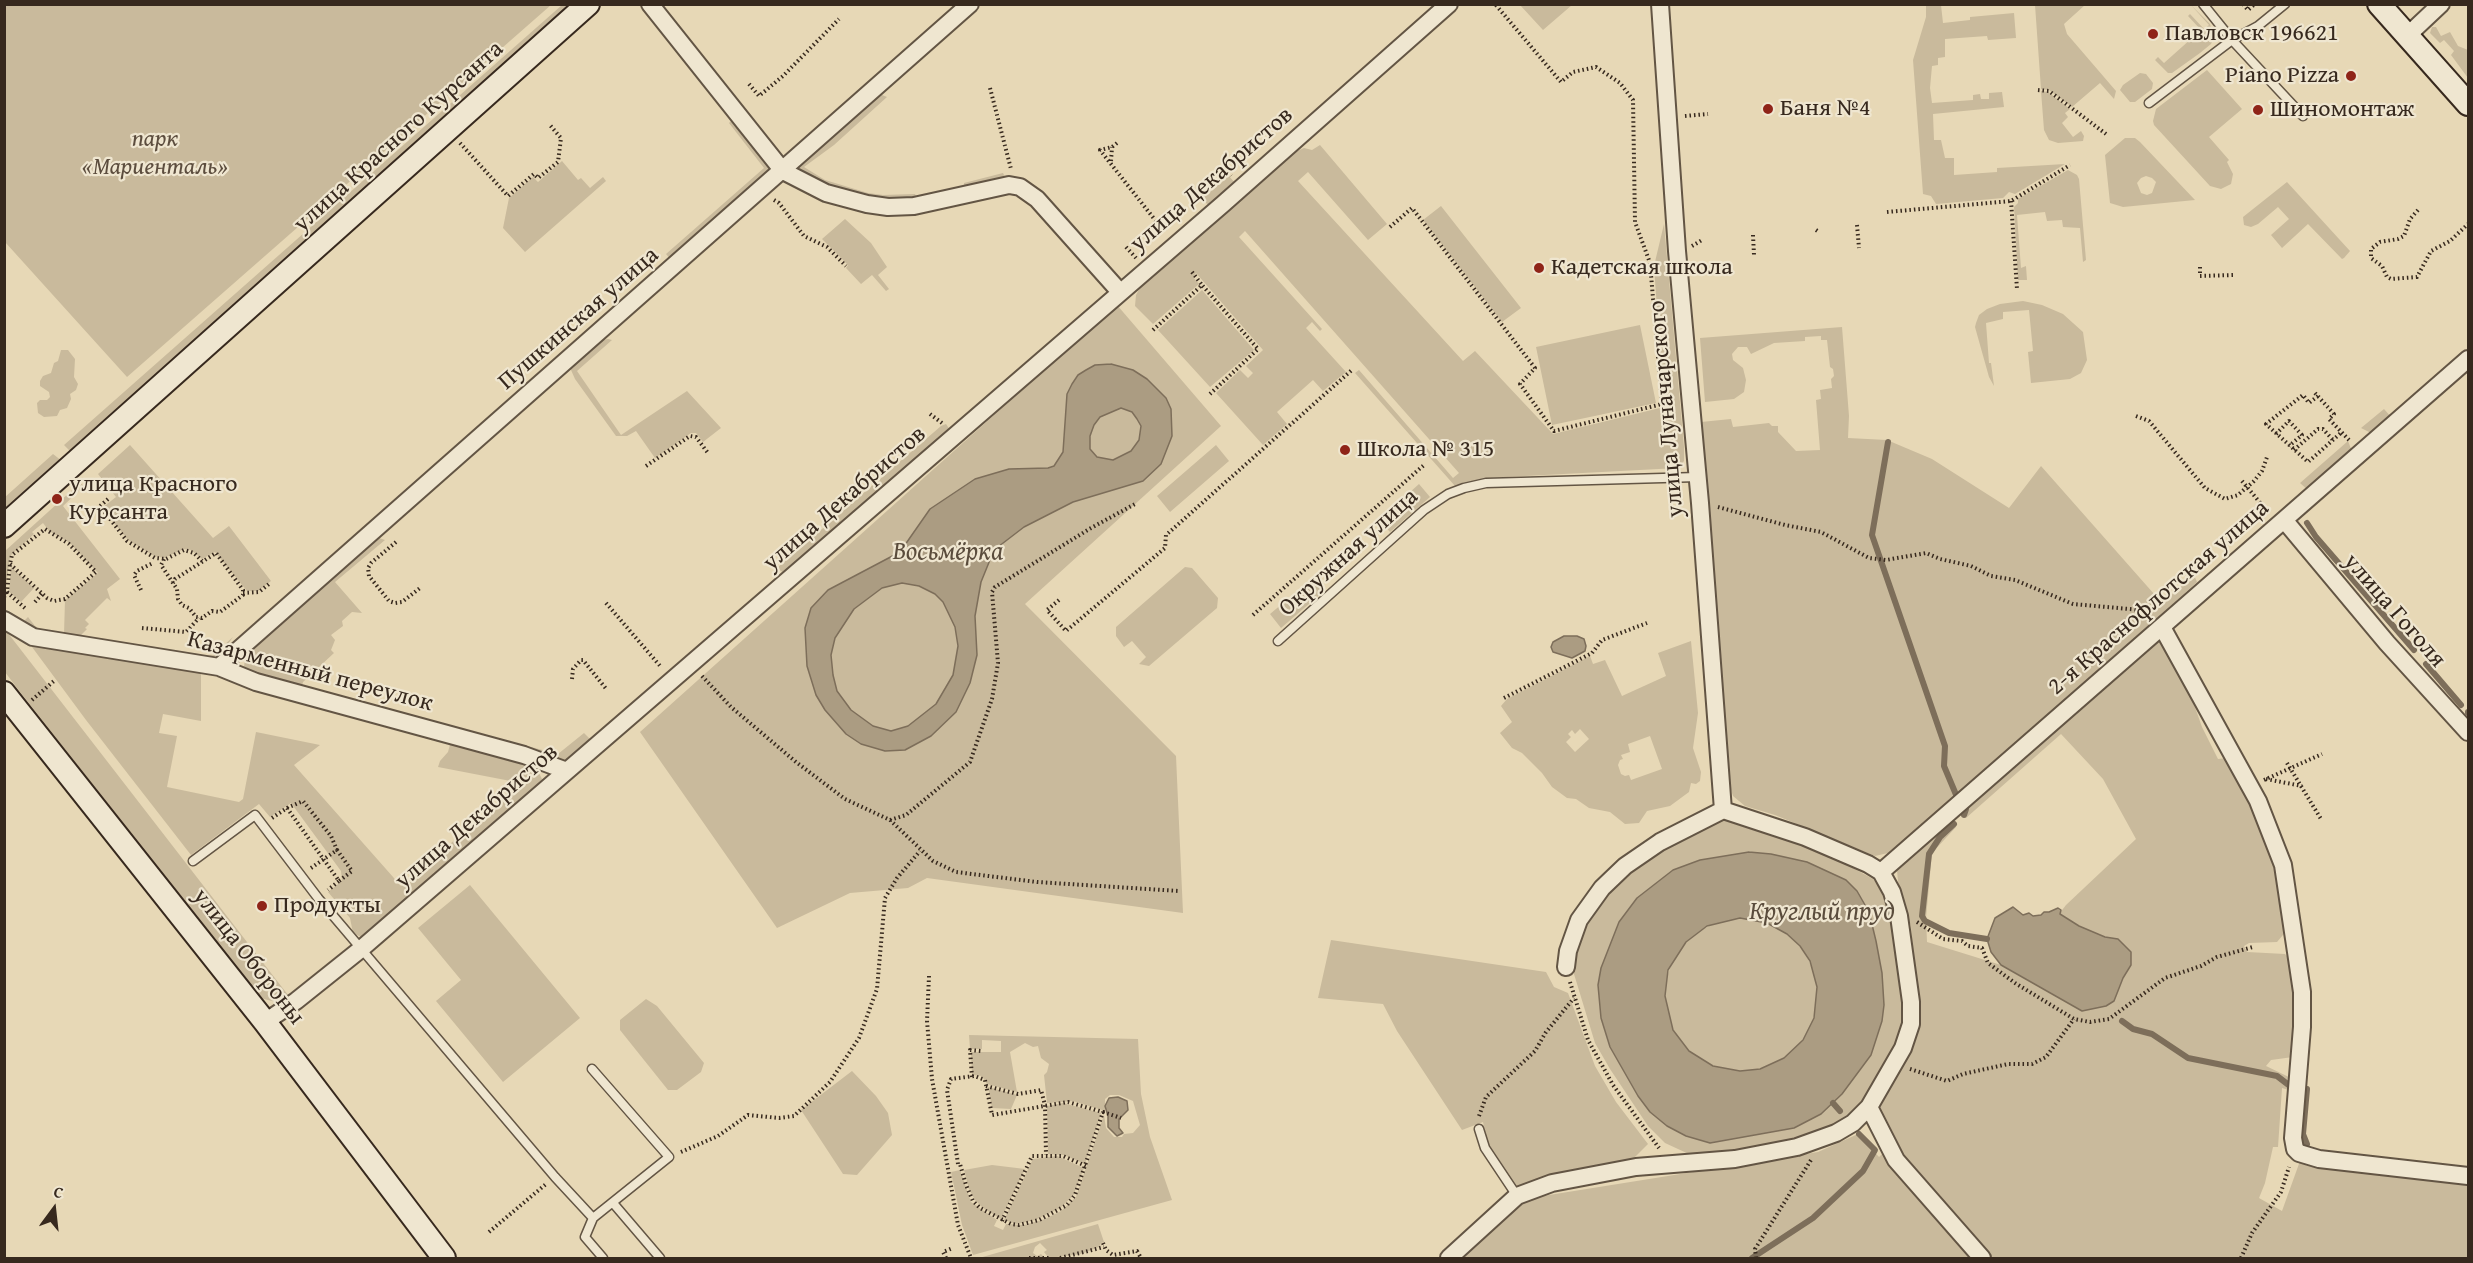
<!DOCTYPE html>
<html>
<head>
<meta charset="utf-8">
<style>
  body { margin:0 }
  #map { position:relative; width:2473px; height:1263px; overflow:hidden; background:#e7d8b6; font-family:"Gentium Book Plus",serif }
  canvas { display:block }
  .frame { position:absolute; inset:0; border:6px solid #37291e; pointer-events:none }
  .north { position:absolute; left:24px; top:1179px; width:60px; height:60px; -webkit-text-stroke:4px #efe6d0; paint-order:stroke; rotate:15deg; font-size:16px; font-weight:700; line-height:24px; text-align:center; color:#37291e }
  .north::after { content:''; display:block; margin:auto; width:21px; height:27px; background:#37291e; clip-path:polygon(50% 0,100% 100%,50% 72%,0 100%) }
</style>
</head>
<body>
<div id="map">
<canvas width="2473" height="1263"></canvas>
<div class="frame"></div>
<div class="north">С</div>
</div>
<script>
const ctx = document.querySelector('canvas').getContext('2d');
ctx.lineJoin = 'round';
function paint(path, color) { ctx.fillStyle = color; ctx.fill(path, 'evenodd'); }
const toPath = rows => new Path2D(rows.map(r => 'M' + r).join(''));
function strokePath(path, color, width, dash) { ctx.strokeStyle = color; ctx.lineWidth = width; ctx.lineCap = dash ? 'butt' : 'round'; ctx.setLineDash(dash || []); ctx.stroke(path); }
function drawText(font, color, halo, rows, align = 'center') {
  ctx.font = font + ' "Gentium Book Plus",serif'; ctx.lineWidth = 4.5; ctx.setLineDash([]); ctx.textBaseline = 'middle'; ctx.strokeStyle = halo; ctx.fillStyle = color; for (const [text, x, y, turn = 0] of rows) {
    ctx.save(); ctx.translate(x, y); ctx.rotate((+turn || 0) * Math.PI / 180); ctx.textAlign = isNaN(turn) ? turn : align; if (halo) ctx.strokeText(text, 0, 0); ctx.fillText(text, 0, 0); ctx.restore();
  }
}
paint(toPath([
  [4,5,5,4,551,5,127,377,5,242],
  [562,5,573,5,71,452,64,445],
  [1520,5,1572,5,1543,30],
  [1926,5,1941,5,1943,23,1970,20,1970,17,2014,13,2016,38,1988,40,1987,36,1945,39,1945,57,1938,58,1938,65,1932,66,1930,88,1932,103,1973,100,1973,95,1980,94,1981,99,1989,99,1989,93,2002,92,2004,107,1933,114,1934,140,1941,140,1945,158,1954,158,1954,175,1997,172,1997,168,2065,164,2015,194,2009,192,2003,198,1936,204,1931,196,1923,194,1913,60,1926,17],
  [2035,5,2085,5,2064,24,2067,34,2116,91,2114,99,2100,83,2072,107,2049,90,2041,89],
  [2191,5,2210,24,2214,38,2211,44,2200,53,2172,73,2168,73,2155,60,2158,57,2164,63,2201,30,2188,16,2190,14,2204,29,2209,25],
  [2432,27,2436,27,2441,36,2450,32,2458,46,2468,50,2468,78,2451,55,2454,51,2444,40,2440,43,2430,33],
  [2207,70,2242,109,2209,137,2229,160,2227,162,2233,174,2231,184,2221,189,2210,186,2154,125,2153,121,2156,109],
  [2140,73,2146,74,2153,83,2152,89,2135,102,2130,102,2120,90,2123,85],
  [2041,91,2048,92,2070,109,2065,113,2068,117,2062,123,2073,137,2081,131,2084,136,2083,141,2058,143,2049,140,2044,130],
  [877,93,887,97,834,145,804,167,825,180,868,193,883,195,915,194,916,196,964,186,964,183,1003,173,1007,181,888,202,848,194,798,172,797,168],
  [733,119,768,163,769,170,765,177,671,260,666,254,764,168,729,123],
  [2125,138,2135,138,2140,142,2195,200,2123,207,2110,203,2105,155],
  [2146,176,2152,178,2156,182,2152,193,2147,195,2141,193,2137,183,2141,178],
  [1320,145,1387,224,1368,240,1308,172,1298,181,1463,361,1475,351,1553,434,1664,407,1654,266,1664,224,1684,447,1684,461,1678,468,1487,478,1455,486,1355,373,1359,370,1453,478,1459,473,1245,231,1239,237,1322,329,1320,331,1312,322,1306,328,1346,372,1323,391,1313,380,1277,412,1287,424,1263,445,1216,393,1240,370,1248,378,1253,373,1246,366,1263,350,1196,273,1193,277,1199,284,1153,324,1135,306,1136,295,1142,284,1297,151,1304,148,1312,150],
  [562,161,578,180,581,178,590,188,603,177,606,181,525,252,503,228,509,198,533,177,538,182],
  [2068,170,2077,175,2079,179,2086,260,2083,262,2080,228,2063,227,2062,220,2047,221,2045,212,2017,215,2021,268,2026,266,2027,280,2018,280,2014,207,2018,203,2018,199],
  [1228,175,1236,184,1212,205,1207,204,1202,198],
  [2287,182,2350,251,2344,258,2342,259,2308,224,2282,248,2271,235,2289,219,2278,207,2258,224,2251,227,2244,225,2243,217],
  [1441,206,1521,308,1502,322,1423,220],
  [845,219,871,243,887,267,878,275,889,289,886,291,872,275,861,284,846,268,848,265,822,239],
  [1202,290,1254,350,1210,387,1158,330],
  [2023,301,2042,305,2063,314,2083,332,2087,360,2081,373,2070,379,2031,383,2028,352,2033,351,2029,310,2003,312,2003,319,1986,323,1989,363,1991,363,1994,386,1989,377,1975,327,1976,323,1979,315,1987,309,2000,304],
  [1117,305,1221,426,1025,604,1176,756,1183,913,927,878,908,888,850,893,777,928,640,732],
  [1640,325,1656,403,1552,425,1536,347],
  [1842,327,1849,416,1848,438,1887,440,1932,459,2009,508,2041,466,2162,603,2194,575,2197,582,1975,782,1888,853,1875,856,1775,815,1745,806,1733,796,1729,784,1701,422,1731,419,1733,427,1769,423,1772,426,1778,426,1778,432,1796,451,1820,450,1816,400,1821,399,1820,390,1832,388,1831,379,1834,376,1833,369,1830,367,1827,340,1821,340,1821,336,1805,337,1805,341,1774,343,1751,354,1747,347,1738,347,1732,354,1733,360,1743,368,1746,380,1744,392,1734,399,1705,402,1700,338],
  [608,339,612,340,577,371,621,435,687,391,721,428,703,442,696,433,691,433,655,458,636,431,627,436,616,436,575,379,571,370,571,364,597,341],
  [61,350,68,350,75,359,74,377,78,384,76,390,70,394,71,399,67,408,60,410,57,416,44,417,38,413,37,403,40,400,47,400,50,397,49,392,40,386,40,381,43,376,51,373,54,363,58,361],
  [2384,409,2392,418,2375,435,2361,428],
  [946,424,950,430,785,574,777,568,941,426],
  [2348,441,2353,454,2309,491,2300,483],
  [130,445,213,538,229,526,271,581,258,591,247,591,215,552,202,559,191,550,184,549,164,558,154,556,128,540,102,508,116,497,98,474],
  [1216,445,1229,461,1170,512,1157,496],
  [53,454,62,461,5,512,4,498],
  [80,483,84,486,63,506,120,579,107,589,111,601,107,598,85,620,89,624,85,628,87,629,81,635,76,636,195,657,213,655,233,637,220,655,195,660,42,634,25,624,23,622,28,617,35,626,43,631,64,634,65,600,98,573,70,543,49,531,43,523,32,532,34,534,10,556,5,594,5,551],
  [1419,484,1430,497,1390,532,1379,520],
  [379,538,385,540,335,582,362,613,352,612,342,621,343,626,331,635,335,640,331,650,334,653,303,682,301,691,255,677,244,667,246,650],
  [11,567,34,588,21,602,9,592],
  [1185,567,1192,568,1218,598,1217,608,1149,666,1139,664,1146,657,1132,641,1124,647,1116,636,1116,627],
  [1313,578,1324,591,1281,628,1270,614],
  [4,628,288,995,286,998,282,996,283,1000,276,1002,260,998,17,688,5,672],
  [1691,641,1698,713,1693,748,1701,772,1700,781,1696,784,1691,783,1689,792,1670,806,1647,811,1639,823,1625,824,1610,812,1589,808,1576,799,1567,798,1552,787,1542,773,1522,753,1512,748,1500,733,1512,722,1501,706,1507,699,1590,656,1593,664,1605,660,1622,696,1666,676,1658,653],
  [1580,729,1589,739,1575,752,1566,742,1571,737,1568,734,1572,730,1575,734],
  [1650,736,1662,769,1631,780,1629,775,1625,776,1621,774,1618,765,1620,760,1623,759,1621,755,1630,752,1628,744],
  [2154,641,2164,643,2190,693,2202,727,2218,759,2227,758,2271,841,2288,929,2277,942,2249,943,2244,946,2247,952,2285,954,2290,959,2295,985,2293,1057,2271,1060,2266,1066,2293,1079,2292,1091,2282,1088,2278,1147,2273,1147,2265,1183,2259,1198,2282,1211,2300,1161,2468,1180,2468,1258,1458,1258,1524,1199,1818,1152,1858,1134,1879,1157,1891,1145,1879,1109,1906,1055,1914,979,1911,926,1899,890,1897,871,1909,854,1951,820,1956,827,1932,853,1926,918,1927,942,2001,965,2082,1011,2114,1001,2123,978,2131,965,2118,939,2105,937,2079,927,2059,914,2066,905,2136,839,2103,779,2061,734,1966,818,1960,811],
  [33,642,201,671,201,721,163,714,159,733,177,736,167,787,239,802,243,799,256,732,320,745,294,765,401,886,521,783,438,767,440,761,448,752,451,741,536,767,542,779,539,786,366,936,361,937,353,933,350,918,328,892,342,881,341,871,291,803,270,817,259,804,191,855,86,720,32,647],
  [584,733,592,741,564,764,496,743,496,738,558,754],
  [1732,819,1740,820,1829,855,1873,879,1884,893,1890,912,1906,1005,1904,1026,1891,1058,1861,1105,1835,1126,1797,1140,1704,1157,1691,1155,1665,1143,1648,1126,1610,1069,1595,1043,1574,974,1575,955,1583,925,1618,880,1641,861,1700,829,1718,821],
  [1749,852,1807,862,1846,880,1876,941,1882,973,1884,1005,1794,1128,1710,1143,1650,1112,1638,1096,1610,1047,1601,1018,1598,985,1619,922,1637,898,1673,870,1700,860],
  [470,885,580,1018,503,1082,436,1001,461,980,418,928],
  '1665 995a76 76 0 1 1 152 0a76 76 0 1 1-152 0Z',
  [1331,940,1546,972,1554,987,1568,993,1595,1066,1616,1102,1648,1144,1632,1160,1522,1187,1514,1185,1488,1145,1483,1122,1462,1130,1397,1031,1383,1004,1318,998],
  [646,999,657,1006,704,1063,701,1072,677,1090,668,1090,620,1030,620,1020],
  [969,1035,1138,1039,1141,1094,1150,1137,1172,1200,973,1255,962,1225,951,1172,960,1170,971,1202,997,1220,994,1226,1003,1230,1006,1224,1024,1225,1045,1219,1061,1211,1076,1197,1104,1115,1106,1128,1114,1137,1122,1137,1124,1134,1133,1133,1140,1125,1133,1101,1119,1095,1110,1095,1105,1099,1105,1111,1073,1101,1047,1103,1044,1075,1047,1072,1049,1064,1041,1058,1038,1046,1033,1047,1025,1043,1010,1052,1017,1092,987,1084,982,1076,972,1075,971,1052,1001,1052,1001,1041,982,1040,982,1049,970,1049],
  [852,1071,876,1096,888,1113,892,1135,857,1175,843,1174,801,1110],
  [988,1087,1017,1095,1011,1109,992,1108],
  [1063,1103,1101,1113,1085,1164,1064,1155,1048,1154,1047,1106],
  [1057,1156,1084,1168,1073,1196,1060,1208,1035,1220,1017,1224,1004,1220,1033,1159],
  [992,1165,1025,1169,1001,1219,983,1208,975,1200,969,1189,964,1170],
  [1098,1224,1104,1242,1101,1243,1099,1247,1081,1254,1049,1258,1044,1252,1047,1250,1040,1243,1035,1247,1033,1253,1037,1256,1041,1254,1044,1257,979,1258]
]), '#c9ba9c');
const water = toPath([
  [1111,364,1133,370,1147,379,1166,398,1171,409,1172,436,1161,464,1143,481,1073,502,1024,527,994,550,981,582,975,616,977,655,970,683,956,712,931,736,905,750,885,751,861,744,846,734,825,710,816,695,807,666,805,628,811,608,828,590,900,552,930,509,975,479,1009,469,1048,468,1054,466,1063,452,1067,394,1072,384,1078,375,1086,370,1095,365,1111,364],
  [1121,408,1132,412,1137,419,1141,426,1139,440,1131,451,1113,460,1097,457,1090,449,1090,436,1094,425,1100,417,1121,408],
  [902,583,919,586,935,594,943,602,955,627,958,646,953,675,936,704,908,726,891,731,873,726,851,710,837,691,833,675,831,655,835,638,854,609,882,588,902,583],
  [1564,636,1577,636,1584,639,1586,646,1585,651,1572,658,1553,652,1551,647,1553,642,1564,636],
  [1749,852,1771,854,1807,862,1846,880,1857,891,1869,912,1876,941,1882,973,1884,1005,1882,1021,1871,1055,1842,1094,1821,1114,1794,1128,1710,1143,1686,1136,1667,1126,1650,1112,1638,1096,1610,1047,1601,1018,1598,985,1601,968,1619,922,1637,898,1673,870,1700,860,1749,852],
  [1740,918,1767,923,1787,934,1800,946,1810,961,1817,987,1814,1018,1803,1040,1784,1058,1760,1069,1740,1071,1713,1066,1689,1051,1673,1030,1665,996,1668,970,1686,942,1707,926,1740,918],
  [2013,907,2023,915,2029,913,2033,916,2041,915,2044,912,2049,912,2058,908,2061,910,2060,914,2079,926,2105,937,2118,939,2131,952,2131,965,2123,978,2114,1001,2106,1006,2082,1011,2001,965,1991,952,1987,939,1995,918,2013,907],
  [1118,1097,1127,1101,1128,1110,1119,1119,1119,1128,1123,1133,1117,1136,1108,1127,1108,1116,1105,1106,1109,1098,1118,1097]
]);
paint(water, '#ab9c82');
strokePath(water, '#7d6e5a', 1.5);
strokePath(toPath([
  [1888,442,1872,535,1945,746,1944,766,1957,797],
  [2307,523,2316,537,2414,650],
  [2426,664,2461,705],
  [2468,712,2468,713],
  [1964,815,1966,809],
  [1954,824,1940,837,1929,854,1922,916,1925,921,1949,933,1987,939],
  [2122,1021,2133,1029,2152,1034,2188,1058,2277,1076,2290,1086],
  [1833,1103,1840,1111],
  [2307,1144,2303,1134,2307,1089],
  [1752,1258,1813,1218,1863,1171,1875,1150,1859,1134]
]), '#7d6e5a', 6);
const lane = toPath([
  [2203,4,2232,40,2303,116],
  [2149,103,2232,40,2258,26,2285,4],
  [1278,641,1424,510,1448,494,1464,488,1486,483,1698,477],
  [193,861,255,815,318,898,555,1177,593,1218,585,1237,603,1258],
  [592,1069,669,1157,593,1218],
  [1479,1129,1485,1148,1517,1196],
  [613,1203,660,1258]
]);
const street = toPath([
  [650,4,783,171,826,193,867,204,888,207,914,206,1009,185,1020,187,1037,199,1120,292],
  [1660,4,1677,251,1700,503,1723,810],
  [2407,36,2441,4],
  [2285,521,2387,643,2468,732],
  [4,620,33,637,219,667,256,682,524,755,567,771],
  [2162,627,2258,801,2283,865,2302,992,2302,1027,2293,1138,2295,1149,2299,1153,2319,1159,2468,1176],
  [219,667,970,4],
  [1881,872,2468,359],
  [265,1022,296,1001,361,949,1223,204,1449,4],
  [1869,1107,1896,1160,1982,1258],
  [1449,1258,1517,1196,1552,1183,1636,1167,1735,1159,1797,1147,1836,1133,1853,1123,1869,1107,1903,1048,1911,1024,1911,1002,1899,916,1892,892,1881,872,1868,864,1805,837,1723,810,1660,842,1625,866,1602,888,1579,920,1568,951,1566,967]
]);
const secondary = toPath([
  [2379,4,2468,104],
  [4,526,588,4],
  [4,693,265,1022,444,1258]
]);
strokePath(lane, '#635544', 11);
strokePath(street, '#635544', 20);
strokePath(secondary, '#37291e', 26);
strokePath(toPath([
  [2243,4,2248,10,2255,4],
  [749,84,759,96,783,76,839,19],
  [990,88,1011,169],
  [2038,90,2049,91,2106,134],
  [1685,116,1708,114],
  [460,143,508,196,534,174,538,178,558,162,561,138,549,124],
  [1117,143,1112,147,1100,150,1159,225,1168,230],
  [1111,161,1112,147],
  [1204,182,1223,167,1231,176],
  [774,200,779,203,804,236,827,247,846,266],
  [2011,201,2017,289],
  [2418,210,2410,219,2404,236,2398,239,2380,242,2371,249,2371,258,2382,266,2387,277,2391,279,2417,277,2431,251,2450,241,2468,224],
  [1887,212,2011,201,2070,165],
  [1857,225,1859,248],
  [1390,227,1412,208,1535,368,1520,384,1554,431,1662,404,1650,263,1635,222,1633,100,1620,83,1596,67,1573,72,1561,82,1495,4],
  [1816,230,1819,232],
  [1753,235,1754,255],
  [1692,246,1702,240],
  [1126,247,1136,258],
  [2200,267,2200,276,2234,275],
  [1192,272,1202,285],
  [1153,330,1202,285,1258,349,1210,394],
  [2315,393,2334,414,2329,419,2349,440],
  [2318,396,2309,403,2303,395,2266,424,2308,462,2342,432],
  [930,414,942,423],
  [2136,416,2149,421,2205,488,2225,499,2238,495,2254,481,2262,471,2267,457],
  [2276,434,2289,421,2302,435,2289,446],
  [2294,450,2318,429,2323,429,2333,440],
  [646,466,690,436,696,437,708,453],
  [2242,481,2267,511],
  [108,499,100,506,127,541,155,558,166,559,184,550,194,553,202,561],
  [1718,507,1785,525,1821,532,1869,558,1886,560,1926,553,1940,559,1971,566,1991,576,2015,580,2073,604,2152,611],
  [396,542,371,563,368,568,369,576,389,601,395,603,402,602,420,588],
  [164,559,161,565,177,589,178,599,182,605,189,608,196,617,202,618,212,611,220,612,243,595,243,590,216,553,175,579,173,583],
  [141,590,134,575,137,571,153,563],
  [7,592,27,610],
  [243,593,259,592,269,584],
  [4,597,7,592,10,564,12,555,45,529,69,544,96,572,65,599,54,601,47,598,10,564],
  [1059,600,1047,610,1066,631,1165,548,1166,535,1352,370],
  [35,602,42,594],
  [606,603,661,667],
  [1253,615,1424,465],
  [142,628,186,632,199,618],
  [702,676,731,707,796,762,845,799,890,820,933,861,956,872,1037,882,1179,891],
  [311,679,326,666],
  [572,679,573,669,581,660,583,660,607,690],
  [1504,698,1592,653,1602,640,1647,623],
  [32,700,54,681],
  [2287,763,2321,819],
  [2266,779,2302,786],
  [2264,780,2322,754],
  [287,808,303,801,331,836,337,850],
  [272,818,287,808,339,881,328,890],
  [890,820,906,815,970,762,992,699,998,663,992,592,995,587,1091,528,1135,504],
  [311,868,337,850,352,871,339,881],
  [1917,922,1943,939,1962,941,1968,946,1982,948,1988,963,2015,983,2074,1019,2090,1022,2109,1019,2165,978,2201,966,2217,957,2253,947],
  [929,976,927,1021,932,1079,958,1225,971,1258],
  [1570,982,1588,1040,1613,1085,1659,1148],
  [1910,1069,1947,1081,1963,1074,2008,1064,2032,1064,2046,1057,2074,1019],
  [972,1077,970,1050,981,1051],
  [986,1086,1018,1094,1041,1090,1045,1105,1046,1155],
  [1103,1112,1121,1118],
  [1479,1116,1486,1097,1535,1051,1546,1032,1574,998],
  [681,1152,718,1136,748,1115,779,1118,794,1116,830,1082,859,1038,877,989,885,898,897,878,920,851],
  [958,1164,947,1090,951,1079,974,1076,985,1080,992,1115,1068,1102,1103,1112,1075,1195,1067,1205,1039,1220,1019,1225,1011,1224,980,1208,973,1201,966,1185,960,1164],
  [1002,1221,1032,1156,1063,1156,1086,1166],
  [489,1232,546,1184],
  [1103,1243,1106,1250,1113,1255,1137,1251,1141,1258],
  [946,1258,943,1252,953,1248],
  [1029,1258,1049,1258],
  [1060,1258,1104,1247],
  [1756,1258,1755,1249,1811,1160],
  [2241,1258,2252,1233,2281,1192,2289,1167]
]), '#37291e', 4, [1.5, 3]);
strokePath(lane, '#efe6d0', 8);
strokePath(street, '#efe6d0', 16);
strokePath(secondary, '#efe6d0', 22);
for (const [x, y, r, color] of [
  [2153,34,6,"#8f2418"],
  [2351,76,6,"#8f2418"],
  [1768,109,6,"#8f2418"],
  [2258,110,6,"#8f2418"],
  [1539,268,6,"#8f2418"],
  [1345,450,6,"#8f2418"],
  [57,499,6,"#8f2418"],
  [262,906,6,"#8f2418"]
]) { const dot = new Path2D(); dot.arc(x, y, r, 0, 2 * Math.PI); ctx.fillStyle = color; ctx.fill(dot); strokePath(dot, '#efe6d0', 2); }
drawText('24px', '#37291e', '#efe6d0', [
  ["Павловск 196621",2165,34],
  ["Piano Pizza",2339,76,"right"],
  ["Баня №4",1780,109],
  ["Шиномонтаж",2270,110],
  ["Кадетская школа",1551,268],
  ["Школа № 315",1357,450],
  ["улица Красного",69,485],
  ["Курсанта",69,513],
  ["Продукты",274,906]
], 'left');
drawText('24px', '#37291e', '#efe6d0', [
  ["улица Красного Курсанта",399,137,-42],
  ["улица Декабристов",1212,180,-41],
  ["Пушкинская улица",579,319,-41],
  ["улица Луначарского",1667,409,-95],
  ["улица Декабристов",845,499,-41],
  ["Окружная улица",1349,553,-42],
  ["2-я Краснофлотская улица",2159,598,-41],
  ["улица Гоголя",2394,611,49],
  ["Казарменный переулок",310,672,15],
  ["улица Декабристов",477,817,-41],
  ["улица Обороны",248,957,52]
]);
drawText('italic 24px', '#5c4d3e', '#efe6d0', [
  ["парк",155,140],
  ["«Мариенталь»",155,168]
]);
drawText('italic 26px', '#5a4c3c', '#efe6d0', [
  ["Восьмёрка",948,552],
  ["Круглый пруд",1822,912]
]);
</script>
</body>
</html>
